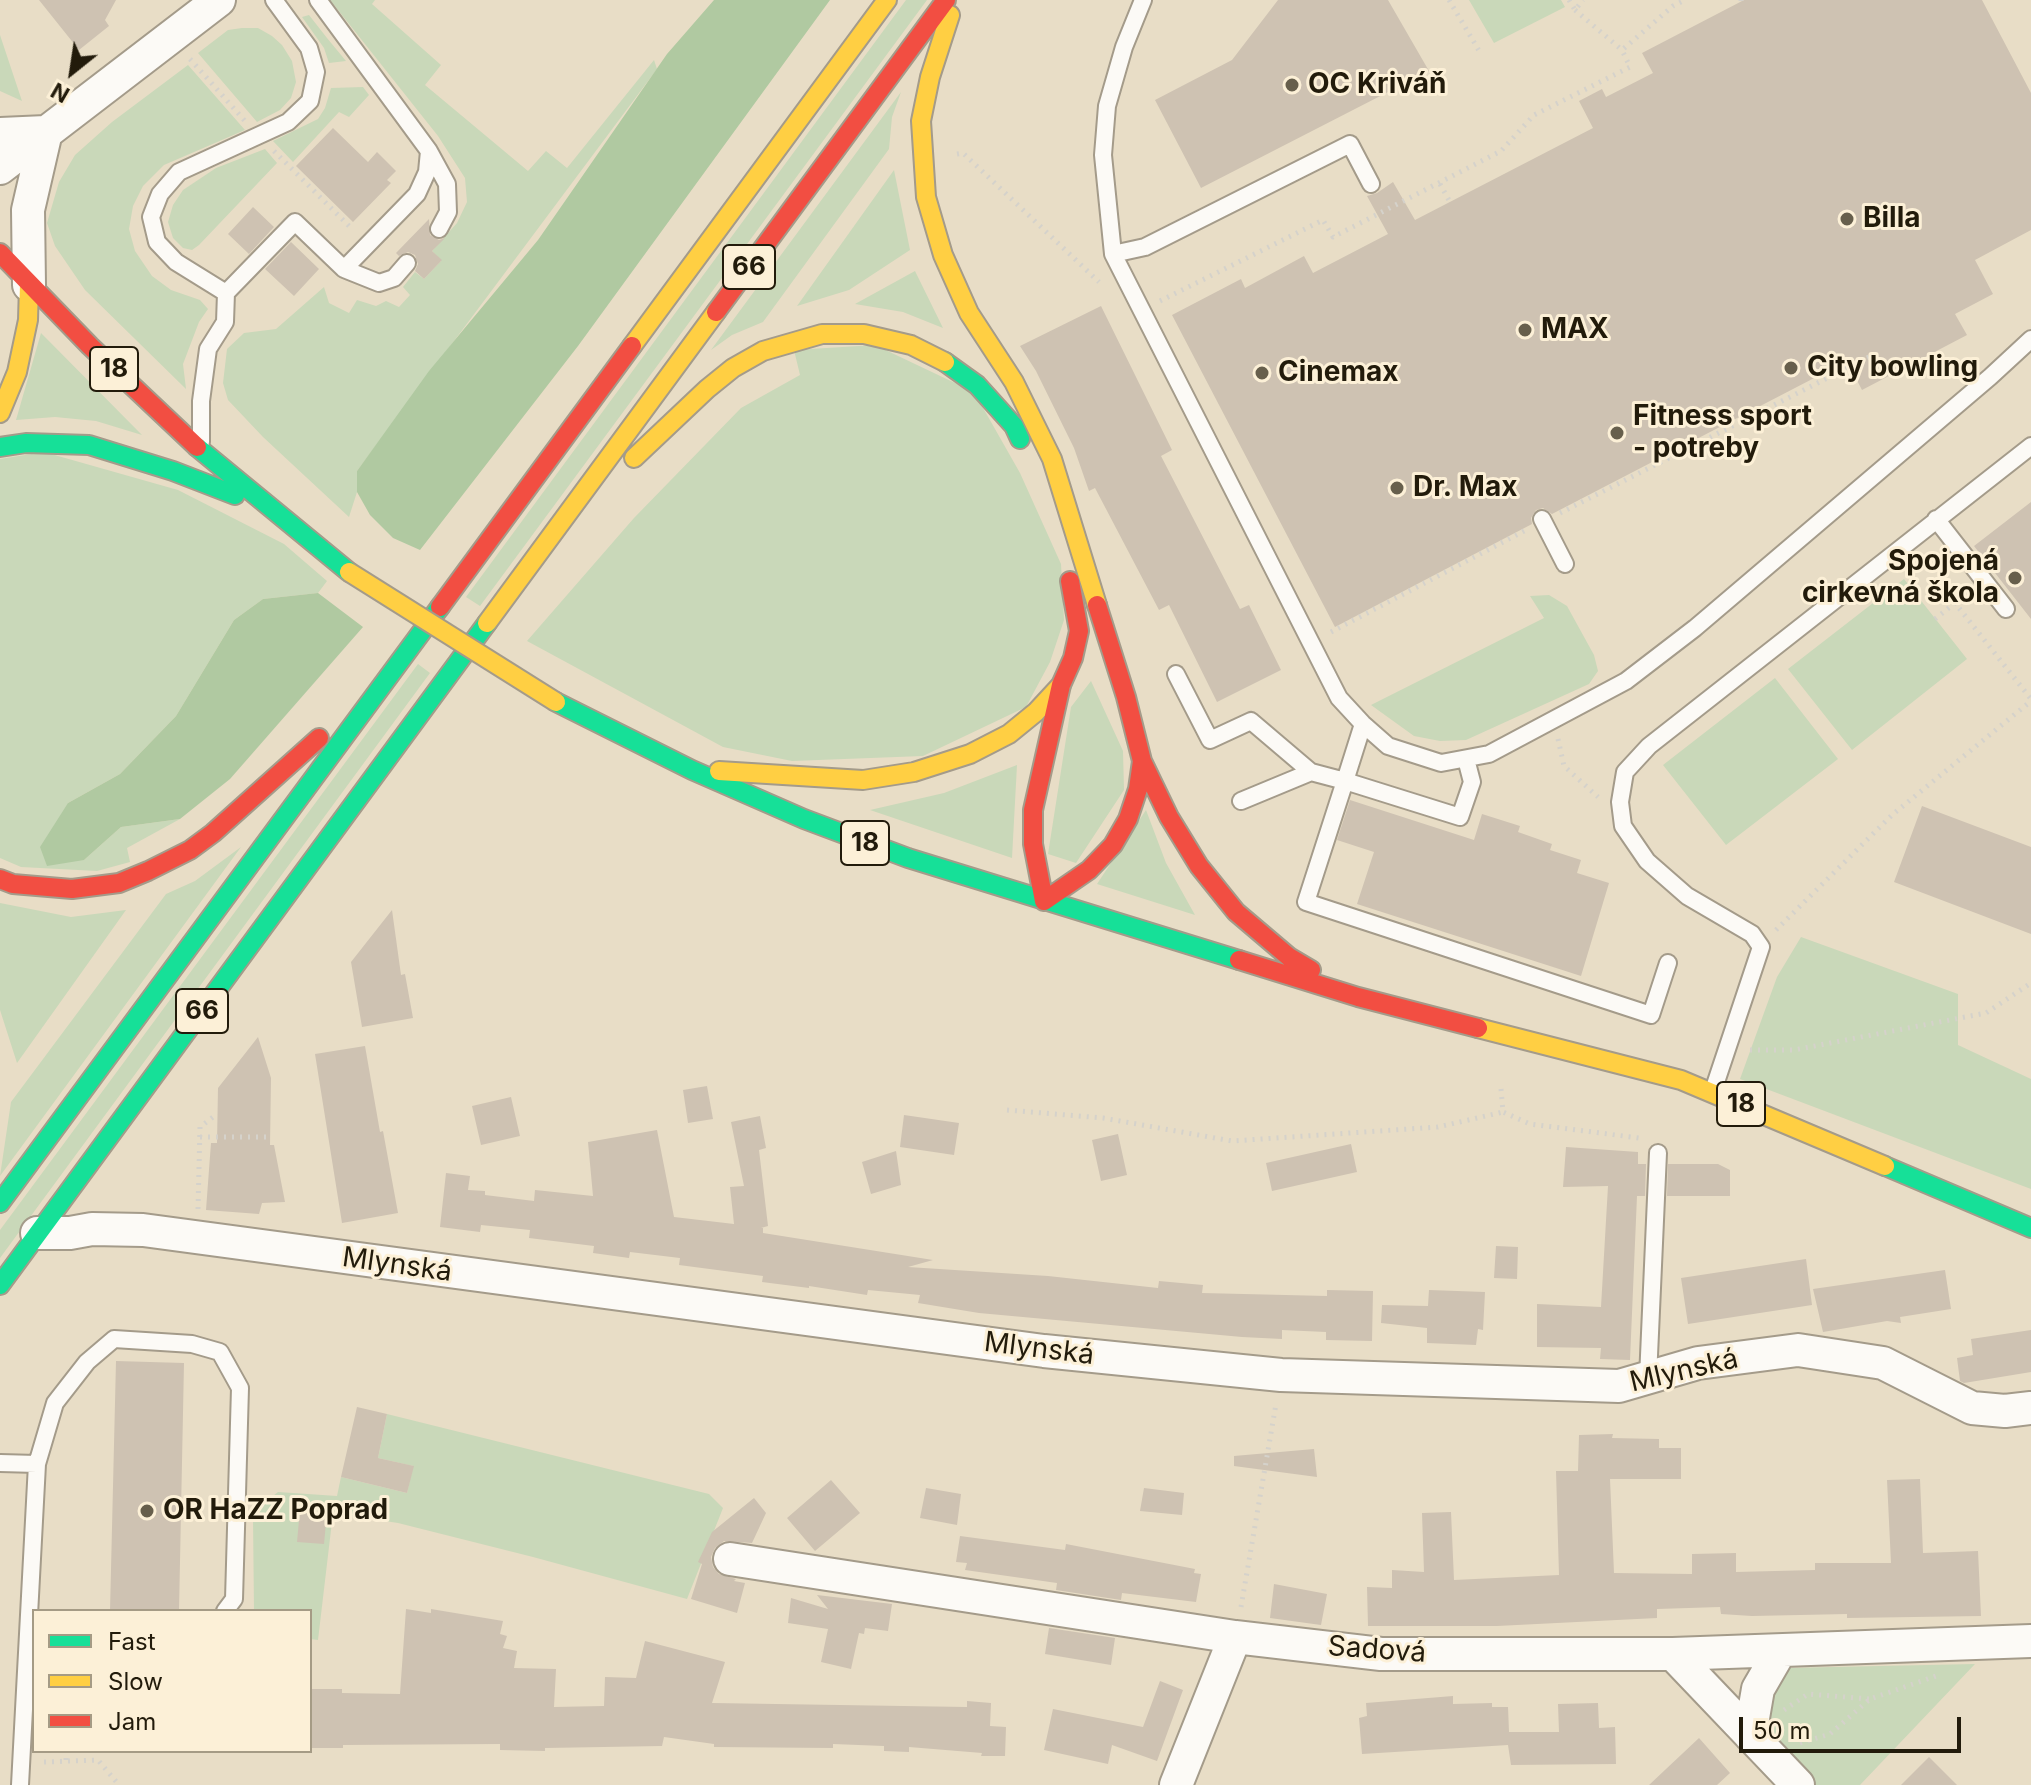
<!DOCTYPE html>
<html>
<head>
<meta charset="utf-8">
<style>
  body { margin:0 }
  #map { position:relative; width:2031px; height:1785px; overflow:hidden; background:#e8ddc6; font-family:Inter,sans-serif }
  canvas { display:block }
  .legend { position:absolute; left:32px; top:1609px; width:280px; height:144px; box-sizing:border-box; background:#fcf0d7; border:2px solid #a59b85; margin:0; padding:10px 14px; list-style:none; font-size:24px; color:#221b0b }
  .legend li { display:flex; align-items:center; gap:16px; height:40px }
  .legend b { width:40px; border:2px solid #a59b85 }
  .north { position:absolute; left:32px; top:32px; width:80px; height:80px; -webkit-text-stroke:6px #fcf0d7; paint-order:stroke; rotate:210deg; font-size:22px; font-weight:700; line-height:32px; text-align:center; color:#221b0b }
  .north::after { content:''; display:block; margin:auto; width:28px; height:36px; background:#221b0b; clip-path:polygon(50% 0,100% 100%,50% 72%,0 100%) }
  .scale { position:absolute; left:1739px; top:1717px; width:222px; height:36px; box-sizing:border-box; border:4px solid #221b0b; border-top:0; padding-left:10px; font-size:24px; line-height:28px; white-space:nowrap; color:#221b0b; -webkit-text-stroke:6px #fcf0d7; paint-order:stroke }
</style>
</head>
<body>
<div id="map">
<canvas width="2031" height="1785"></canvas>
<ul class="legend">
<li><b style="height:10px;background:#16e098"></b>Fast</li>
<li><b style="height:10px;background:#ffcf43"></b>Slow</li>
<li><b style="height:10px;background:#f24e42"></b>Jam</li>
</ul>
<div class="north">N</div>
<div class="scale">50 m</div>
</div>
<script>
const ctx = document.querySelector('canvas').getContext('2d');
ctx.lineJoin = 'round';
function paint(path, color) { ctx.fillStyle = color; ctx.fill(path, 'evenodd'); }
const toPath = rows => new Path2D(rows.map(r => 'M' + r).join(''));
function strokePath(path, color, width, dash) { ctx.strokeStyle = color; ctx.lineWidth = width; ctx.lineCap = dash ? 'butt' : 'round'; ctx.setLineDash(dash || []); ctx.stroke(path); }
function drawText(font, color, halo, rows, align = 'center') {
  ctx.font = font + ' Inter,sans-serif'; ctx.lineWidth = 6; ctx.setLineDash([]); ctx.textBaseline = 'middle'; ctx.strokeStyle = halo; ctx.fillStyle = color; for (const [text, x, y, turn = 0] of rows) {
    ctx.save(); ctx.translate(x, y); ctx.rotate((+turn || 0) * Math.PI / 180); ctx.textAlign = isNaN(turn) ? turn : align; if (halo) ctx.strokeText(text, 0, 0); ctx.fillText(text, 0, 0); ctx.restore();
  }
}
paint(toPath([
  [330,0,375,0,372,4,441,65,425,85,528,171,546,151,567,168,654,60,657,69,357,471,357,492,349,517,263,437,228,400,223,383,227,349,244,333,276,329,324,287,329,303,349,313,357,300,376,306,386,301,399,307,410,295,403,287,415,272,424,279,441,261,432,251,457,223,467,202,465,178,438,136],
  [906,0,927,0,480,606,466,597],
  [1469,0,1561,0,1565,7,1494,43],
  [309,15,327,38,346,61,329,63,324,48,302,17],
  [242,28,258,28,272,36,282,45,292,61,296,82,291,98,280,110,257,122,198,53,228,30],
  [0,35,22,101,0,91],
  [188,65,245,130,164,165,143,186,133,206,129,229,135,251,152,276,171,290,200,300,208,309,199,322,183,364,186,389,85,290,55,246,47,223,59,182,75,155,112,122],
  [363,87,369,95,349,117,339,112,293,162,273,141,318,119,325,108,331,88],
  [901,92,892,117,889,149,763,322,732,335,711,350],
  [265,149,277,163,199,245,192,250,183,248,173,238,168,222,173,205,183,190,216,168],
  [894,170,910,250,849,290,797,306],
  [915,271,943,328,903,312,855,304],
  [41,333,142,435,96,421,55,417,16,420],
  [875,345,974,392,1020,473,1061,564,1064,620,1050,662,1026,707,923,756,792,761,723,747,527,641,634,518,741,408,800,375,794,350],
  [44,452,178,490,284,544,327,581,318,593,263,599,234,620,176,716,120,774,68,803,84,860,121,827,180,819,127,848,130,862,97,871,21,867,0,858,0,459],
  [1904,579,1967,659,1852,750,1788,669],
  [1549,595,1567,606,1594,655,1598,671,1589,684,1466,740,1440,741,1414,736,1371,705,1544,618,1530,596],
  [418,664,430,673,0,1258,0,1230],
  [1775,678,1838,759,1726,845,1663,765],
  [1091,681,1123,751,1124,790,1076,863,1048,854,1071,707],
  [1017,765,1012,858,870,810,944,793],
  [1146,810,1166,863,1195,915,1097,884],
  [241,847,0,1176,11,1102,166,894,195,881],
  [0,903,71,917,126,910,17,1063,0,1010],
  [1801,937,1958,994,1958,1045,2031,1079,2031,1189,1740,1079,1777,977],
  [387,1414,709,1494,723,1508,687,1599,533,1557,398,1523,333,1513,318,1640,310,1639,310,1611,254,1611,253,1518,260,1506,278,1492,337,1496,341,1477,407,1493,413,1466,378,1458],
  [1975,1664,1860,1785,1814,1785,1767,1741,1764,1702,1786,1668]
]), '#c9d8b9');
paint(toPath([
  [714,0,830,0,578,346,420,550,393,538,370,515,357,492,357,471,429,371,538,240,667,54],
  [318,593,363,627,230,779,180,819,121,827,84,860,47,866,40,847,68,803,120,774,176,716,234,620,263,599]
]), '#b0c9a1');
paint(toPath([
  [39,0,116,0,105,20,109,26,79,50],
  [1278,0,1388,0,1429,71,1201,188,1155,100,1232,60],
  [1744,0,1982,0,2031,93,2031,230,1975,260,1993,294,1955,314,1967,335,1862,390,1847,361,1552,514,1543,508,1536,510,1531,518,1532,524,1335,627,1172,315,1241,279,1245,288,1304,256,1313,273,1388,234,1367,196,1377,193,1393,182,1415,220,1593,128,1579,101,1602,89,1606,97,1653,73,1642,53],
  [333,128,368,162,377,152,396,171,387,180,391,183,353,222,296,166],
  [253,207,274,227,249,254,228,234],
  [429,219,430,235,439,240,445,238,432,251,442,260,424,279,415,271,418,264,415,255,408,252,399,256,396,253],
  [291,242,319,269,294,296,265,269],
  [1101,306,1172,450,1161,456,1240,609,1249,605,1281,670,1217,702,1169,605,1159,610,1095,488,1089,491,1074,448,1036,371,1020,346],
  [2031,502,2031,619,1974,546],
  [1350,800,1474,840,1482,814,1520,826,1518,832,1552,844,1550,850,1581,860,1577,873,1609,883,1581,976,1357,904,1374,852,1337,840],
  [1922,806,2031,847,2031,934,1894,882],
  [392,910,401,975,405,974,413,1018,362,1027,351,962],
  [258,1037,271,1078,270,1145,274,1145,285,1202,262,1203,259,1214,206,1210,211,1143,217,1143,218,1088],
  [365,1046,380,1132,383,1131,398,1213,342,1223,315,1054],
  [707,1086,713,1119,688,1123,683,1090],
  [511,1097,520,1136,481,1145,472,1106],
  [904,1115,959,1123,954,1155,900,1147],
  [760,1116,766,1148,759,1150,768,1226,761,1228,763,1228,763,1233,933,1260,908,1267,1048,1276,1158,1288,1159,1281,1203,1285,1202,1293,1327,1296,1327,1290,1373,1291,1372,1341,1326,1340,1326,1332,1282,1330,1282,1339,1242,1337,979,1313,918,1303,920,1295,868,1290,867,1295,809,1286,809,1288,762,1282,763,1276,679,1265,680,1258,630,1252,629,1258,593,1253,594,1246,529,1238,530,1230,481,1225,480,1232,440,1227,446,1173,470,1176,468,1190,485,1191,485,1195,534,1201,535,1190,593,1196,588,1142,657,1130,674,1217,734,1224,730,1187,744,1186,731,1122],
  [1118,1134,1127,1175,1101,1181,1092,1140],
  [1351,1144,1357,1172,1272,1191,1266,1163],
  [1566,1147,1638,1152,1638,1164,1646,1164,1645,1196,1637,1196,1630,1360,1600,1359,1601,1348,1537,1347,1537,1304,1601,1307,1608,1186,1563,1187],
  [896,1151,901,1185,871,1194,862,1162],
  [1668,1164,1718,1164,1730,1170,1730,1196,1667,1196],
  [1496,1246,1518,1247,1517,1279,1494,1278],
  [1806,1259,1812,1305,1688,1324,1681,1278],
  [1945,1270,1951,1309,1900,1317,1901,1323,1887,1321,1823,1332,1813,1289],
  [1429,1290,1485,1292,1483,1330,1478,1329,1476,1345,1427,1343,1427,1328,1381,1323,1382,1305,1428,1306],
  [2031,1330,2031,1372,1964,1383,1960,1381,1957,1358,1973,1355,1971,1339],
  [116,1361,184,1363,179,1611,110,1611],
  [357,1407,387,1414,378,1458,414,1466,407,1493,341,1477],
  [1613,1434,1612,1438,1659,1439,1659,1448,1681,1448,1681,1479,1610,1479,1614,1573,1692,1574,1692,1554,1736,1553,1736,1572,1815,1570,1815,1563,1891,1563,1887,1480,1920,1479,1923,1553,1978,1551,1981,1616,1847,1618,1847,1614,1752,1616,1721,1614,1720,1607,1657,1609,1657,1618,1497,1626,1368,1626,1367,1587,1392,1588,1392,1570,1424,1572,1422,1513,1451,1512,1454,1580,1559,1575,1556,1471,1578,1471,1579,1435],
  [1314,1449,1317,1477,1234,1466,1234,1456],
  [831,1480,860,1513,815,1551,787,1518],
  [926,1488,961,1494,957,1525,920,1518],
  [1144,1488,1184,1493,1182,1515,1140,1511],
  [754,1498,766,1513,752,1543,724,1541,715,1548,711,1557,713,1567,719,1574,736,1579,734,1581,745,1583,737,1613,691,1599,702,1564,698,1562,712,1532],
  [300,1509,327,1512,324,1544,297,1542],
  [960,1536,1065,1550,1066,1544,1195,1569,1194,1573,1201,1574,1196,1602,1122,1593,1121,1600,1056,1590,1057,1583,965,1570,967,1563,956,1562],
  [1274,1584,1327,1594,1321,1625,1270,1618],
  [817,1595,892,1604,888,1631,865,1628,864,1634,859,1633,851,1669,821,1662,828,1629,788,1623,791,1598,828,1609],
  [406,1609,431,1613,431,1609,503,1621,500,1634,507,1636,503,1648,517,1651,514,1668,556,1669,554,1707,604,1706,605,1677,636,1678,645,1641,725,1662,712,1703,967,1707,967,1701,991,1703,990,1726,1006,1727,1005,1756,981,1756,982,1753,909,1747,909,1752,884,1751,884,1746,833,1744,833,1748,714,1747,714,1744,664,1737,662,1746,545,1748,545,1751,500,1750,500,1744,343,1745,343,1748,310,1748,310,1689,342,1689,342,1693,400,1694],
  [1049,1628,1115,1638,1111,1665,1045,1654],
  [1160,1681,1183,1690,1157,1761,1112,1745,1108,1764,1044,1750,1053,1709,1143,1727],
  [1453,1696,1453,1704,1492,1703,1492,1707,1508,1707,1509,1732,1559,1732,1558,1704,1598,1703,1599,1728,1615,1727,1616,1764,1511,1765,1508,1745,1362,1754,1359,1718,1367,1716,1366,1703],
  [1699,1738,1730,1773,1717,1785,1649,1785],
  [1929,1757,1957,1785,1901,1785]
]), '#cec2b2');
const lane = toPath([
  [1143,0,1124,47,1107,106,1103,155,1113,254,1339,698,1363,724,1388,746,1441,763,1489,754,1626,681,1695,628,1990,377,2031,339],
  [429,151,447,184,448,212,439,229],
  [1113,254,1145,247,1350,144,1371,184],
  [344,269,379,283,394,278,407,263],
  [226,293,176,262,157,242,151,217,160,194,179,172,288,122,310,101,316,72,309,48,274,0],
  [201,442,201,401,208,349,225,322,226,293,295,222,344,269,417,194,427,172,429,151,318,0],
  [1542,519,1565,564],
  [1936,519,2006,609],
  [1176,674,1210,740,1251,721,1311,772],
  [1363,724,1345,781,1460,817,1472,782,1466,759],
  [1241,801,1311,772,1345,781,1306,902,1651,1015,1668,963],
  [1713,1091,1761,947,1752,934,1687,896,1647,861,1623,826,1620,802,1625,772,1649,746,2031,446],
  [1648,1378,1658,1153],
  [0,1463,37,1464],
  [20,1785,37,1464,55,1403,87,1362,114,1339,192,1344,220,1352,240,1388,234,1599,225,1611]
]);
const street = toPath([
  [0,134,46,132],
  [0,168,219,0],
  [29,285,28,210,46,132],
  [37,1233,70,1233,92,1229,143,1230,1044,1351,1281,1375,1619,1386,1698,1363,1798,1350,1883,1363,1972,1408,2005,1411,2031,1408],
  [730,1559,1235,1637,1381,1654,1673,1654,2031,1641],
  [1673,1654,1798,1785],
  [1750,1735,1758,1689,1780,1651],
  [1176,1785,1235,1637]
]);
const fast = toPath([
  [945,362,977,385,1014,426,1020,439],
  [0,447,26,443,89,445,173,471,235,495],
  [197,447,349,572],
  [556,702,692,770,804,819,908,858,1239,960],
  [1885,1166,2031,1228],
  [0,1203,440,607],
  [0,1285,487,623]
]);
const slow = toPath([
  [950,15,930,77,921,121,926,197,943,255,969,313,1014,382,1052,459,1097,605],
  [632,346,887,0],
  [0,413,17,372,28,320,29,285],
  [634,458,707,389,733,368,763,351,822,334,864,334,911,345,945,362],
  [487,623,716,312],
  [719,771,863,780,914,772,970,754,1009,734,1036,712,1061,685],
  [1478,1028,1681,1080,1885,1166]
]);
const jam = toPath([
  [0,253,90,346,197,447],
  [716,312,946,0],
  [1097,605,1126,697,1142,761,1169,817,1199,866,1236,912,1289,957,1311,970],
  [440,607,632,346],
  [0,879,13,884,72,889,119,883,148,871,190,850,213,833,319,738],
  [1044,901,1033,844,1033,810,1061,685,1073,658,1079,631,1070,581],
  [1044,901,1089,870,1113,845,1128,819,1138,789,1142,761],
  [1239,960,1358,997,1478,1028]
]);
strokePath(lane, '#a49b8a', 20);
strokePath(street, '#a49b8a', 36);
strokePath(fast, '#a49b8a', 22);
strokePath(slow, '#a49b8a', 22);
strokePath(jam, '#a49b8a', 22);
strokePath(toPath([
  [1449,0,1481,54],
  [1569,0,1575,10,1583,0],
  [1741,0,1741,1],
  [1575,10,1622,50],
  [190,59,245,121],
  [274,151,352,229],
  [957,154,963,153,1099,282],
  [1440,184,1450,202],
  [1160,301,1323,220,1333,237,1501,151,1534,115,1630,67,1622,50,1673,6,1685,0],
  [1560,513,1875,354],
  [1969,593,1955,603,2031,699],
  [1935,619,1955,603],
  [1331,632,1526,530],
  [1558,739,1564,766,1598,797],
  [1776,930,1892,815,2031,701],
  [1750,1050,1794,1050,1986,1013,2031,983],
  [1501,1089,1503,1112,1530,1124,1639,1138,1642,1140],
  [1007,1110,1103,1118,1232,1141,1438,1127,1503,1112],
  [200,1137,269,1137],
  [198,1209,200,1127,217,1114],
  [1241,1607,1276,1404],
  [1784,1710,1808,1694,1869,1699],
  [1800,1743,1830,1734,1870,1699,1936,1676],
  [66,1760,66,1751],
  [44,1762,98,1760,119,1785]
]), '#d5d2cb', 5, [2, 6]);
strokePath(lane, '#fcfaf6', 16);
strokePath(street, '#fcfaf6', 32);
strokePath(fast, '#16e098', 18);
strokePath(slow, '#ffcf43', 18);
strokePath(jam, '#f24e42', 18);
const slowBridge = toPath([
  [349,572,556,702]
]);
strokePath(slowBridge, '#a49b8a', 22, []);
strokePath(slowBridge, '#ffcf43', 18);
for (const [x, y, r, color] of [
  [1292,85,8,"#675f4c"],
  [1847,219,8,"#675f4c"],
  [1525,330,8,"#675f4c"],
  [1791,368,8,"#675f4c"],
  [1262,373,8,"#675f4c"],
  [1617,433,8,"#675f4c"],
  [1397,488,8,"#675f4c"],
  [2015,578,8,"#675f4c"],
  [147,1511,8,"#675f4c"]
]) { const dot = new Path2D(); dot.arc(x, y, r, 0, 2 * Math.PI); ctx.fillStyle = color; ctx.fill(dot); strokePath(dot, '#fcf0d7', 3); }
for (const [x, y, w] of [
  [749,267,52],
  [114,369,48],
  [865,843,48],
  [202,1011,52],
  [1741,1104,48]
]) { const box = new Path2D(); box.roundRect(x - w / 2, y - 22, w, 44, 6); ctx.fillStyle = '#fcf0d7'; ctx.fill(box); strokePath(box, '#221b0b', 2); }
drawText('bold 26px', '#221b0b', null, [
  ["66",749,267],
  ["18",114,369],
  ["18",865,843],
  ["66",202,1011],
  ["18",1741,1104]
]);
drawText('bold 28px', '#221b0b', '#fcf0d7', [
  ["OC Kriváň",1308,85],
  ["Billa",1863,219],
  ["MAX",1541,330],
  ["City bowling",1807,368],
  ["Cinemax",1278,373],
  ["Fitness sport",1633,417],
  ["- potreby",1633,449],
  ["Dr. Max",1413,488],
  ["Spojená",1999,562,"right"],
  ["cirkevná škola",1999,594,"right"],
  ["OR HaZZ Poprad",163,1511]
], 'left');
drawText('28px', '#221b0b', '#fcf0d7', [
  ["Mlynská",397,1265,8],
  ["Mlynská",1039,1349,7],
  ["Mlynská",1684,1371,-13],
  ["Sadová",1377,1650,4]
]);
</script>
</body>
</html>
